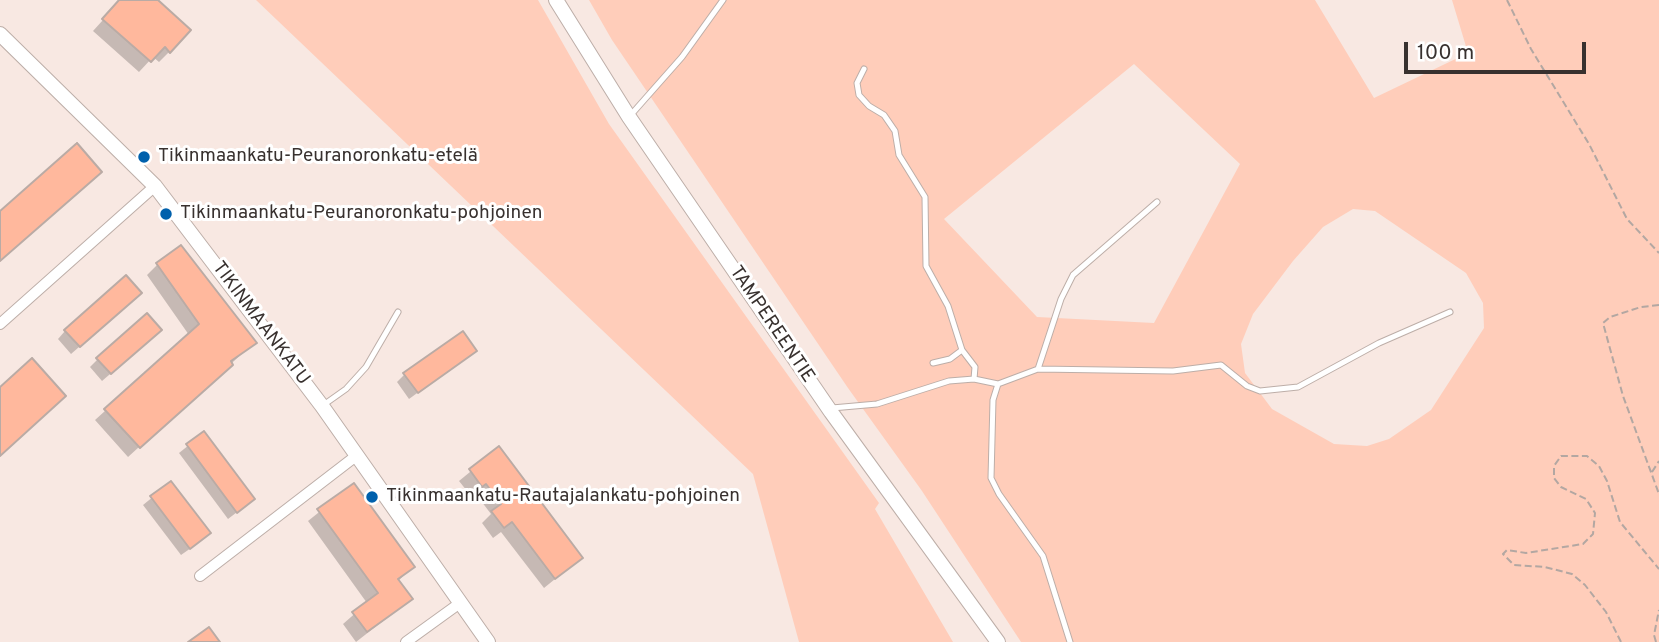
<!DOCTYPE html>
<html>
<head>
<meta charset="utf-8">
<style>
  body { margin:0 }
  #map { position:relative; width:1659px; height:642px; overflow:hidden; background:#f8e8e2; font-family:Overpass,sans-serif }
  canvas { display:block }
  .scale { position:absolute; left:1404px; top:42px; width:182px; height:32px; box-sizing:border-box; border:4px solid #38312f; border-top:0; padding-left:9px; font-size:21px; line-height:24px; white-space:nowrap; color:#38312f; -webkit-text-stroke:5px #fff; paint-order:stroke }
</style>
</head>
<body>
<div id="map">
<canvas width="1659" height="642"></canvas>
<div class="scale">100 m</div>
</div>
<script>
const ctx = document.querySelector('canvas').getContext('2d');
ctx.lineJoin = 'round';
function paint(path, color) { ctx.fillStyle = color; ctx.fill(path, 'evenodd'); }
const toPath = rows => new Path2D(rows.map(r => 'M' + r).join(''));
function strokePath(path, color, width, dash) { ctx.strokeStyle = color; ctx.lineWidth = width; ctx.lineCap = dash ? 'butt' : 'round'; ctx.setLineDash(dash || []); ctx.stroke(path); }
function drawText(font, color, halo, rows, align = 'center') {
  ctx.font = font + ' Overpass,sans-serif'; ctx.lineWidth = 6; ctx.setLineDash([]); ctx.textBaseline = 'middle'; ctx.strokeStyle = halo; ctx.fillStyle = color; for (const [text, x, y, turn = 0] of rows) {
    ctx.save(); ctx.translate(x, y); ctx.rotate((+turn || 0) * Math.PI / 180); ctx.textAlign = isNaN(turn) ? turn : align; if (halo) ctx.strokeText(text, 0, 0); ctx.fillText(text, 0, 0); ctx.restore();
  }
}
paint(toPath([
  [256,0,538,0,609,124,879,503,875,509,953,642,799,642,753,474],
  [589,0,1315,0,1374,98,1468,53,1452,0,1659,0,1659,642,1021,642,922,491,848,388,612,40],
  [1134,64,1240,164,1154,323,1037,317,944,219],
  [1353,209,1375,211,1466,273,1483,303,1484,328,1431,410,1389,439,1367,446,1334,444,1272,409,1245,373,1241,344,1253,314,1293,261,1323,227]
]), '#ffcdba');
paint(toPath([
  [121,0,155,0,169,52,159,62,153,57,139,72,93,31],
  [157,265,255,342,128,457,95,420,189,335,147,275],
  [132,301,71,354,58,339,65,331],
  [152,338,102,381,90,367,98,359],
  [475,351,409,399,397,382,405,374],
  [204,433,245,506,228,519,179,453],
  [498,449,581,558,544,588,501,532,493,538,482,523,491,514,475,493,471,496,459,481],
  [170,483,201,541,181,555,143,505],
  [353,485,413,567,398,581,411,599,356,642,343,624,367,603,308,521]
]), '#0003');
const building = toPath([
  [119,0,158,0,191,30,170,53,165,47,151,62,102,19,119,0],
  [77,143,102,172,0,261,0,211,77,143],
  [181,245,257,343,231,361,233,365,140,448,104,409,199,324,156,263,181,245],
  [126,275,142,293,80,347,64,330,126,275],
  [147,313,162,330,111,374,96,358,147,313],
  [463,331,477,351,418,393,403,373,463,331],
  [32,358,66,396,0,456,0,387,32,358],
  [204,431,255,499,237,513,186,444,204,431],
  [499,446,583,558,555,579,512,522,504,528,491,511,501,504,486,484,482,487,469,469,499,446],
  [171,481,211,533,190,549,150,496,171,481],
  [354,483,415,567,398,579,413,599,367,632,352,612,378,593,317,509,354,483],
  [209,627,220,642,188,642,209,627]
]);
paint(building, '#ffb89d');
strokePath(building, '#baaba5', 2);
const lane = toPath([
  [864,69,857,83,859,95,869,106,884,115,895,131,899,155,925,197,926,266,948,306,962,350,975,367,974,379],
  [629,117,682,57,723,0],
  [933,363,950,359,962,350],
  [1038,369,1061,299,1073,275,1157,202],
  [998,384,993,400,991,478,999,494,1043,556,1070,642],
  [322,406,346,389,366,367,398,312],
  [832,408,877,404,949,381,974,379,998,384,1038,369,1173,371,1221,365,1247,386,1260,391,1298,387,1379,343,1450,312]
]);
const street = toPath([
  [0,324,155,186],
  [200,576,356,456],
  [406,642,460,603]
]);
const secondary = toPath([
  [556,0,629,117,831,412,998,642],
  [0,34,155,186,322,406,488,642]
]);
strokePath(lane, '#bdaea8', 7);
strokePath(street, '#bdaea8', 12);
strokePath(secondary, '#bdaea8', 16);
strokePath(toPath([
  [1507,0,1531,49,1589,144,1627,219,1659,253],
  [1659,305,1641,307,1610,317,1603,323,1623,396,1659,494],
  [1652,472,1659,461],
  [1621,642,1606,612,1585,585,1572,574,1545,567,1514,565,1503,554,1507,550,1526,553,1583,544,1593,534,1595,513,1586,499,1561,487,1554,478,1554,466,1561,456,1587,456,1599,466,1607,481,1620,522,1659,569],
  [1656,642,1654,635,1659,610]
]), '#b3a7a2', 2, [7, 3.5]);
strokePath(lane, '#fff', 5);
strokePath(street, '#fff', 10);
strokePath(secondary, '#fff', 14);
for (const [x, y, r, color] of [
  [144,157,7,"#0060ac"],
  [166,214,7,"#0060ac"],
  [372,497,7,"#0060ac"]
]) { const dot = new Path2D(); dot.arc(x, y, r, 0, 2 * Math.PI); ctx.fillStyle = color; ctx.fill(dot); strokePath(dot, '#fff', 2.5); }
drawText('19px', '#38312f', '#fff', [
  ["Tikinmaankatu-Peuranoronkatu-etelä",158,157],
  ["Tikinmaankatu-Peuranoronkatu-pohjoinen",180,214],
  ["Tikinmaankatu-Rautajalankatu-pohjoinen",386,497]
], 'left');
drawText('19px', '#38312f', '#fff', [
  ["TIKINMAANKATU",260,324,53],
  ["TAMPEREENTIE",771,325,56]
]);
</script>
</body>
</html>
